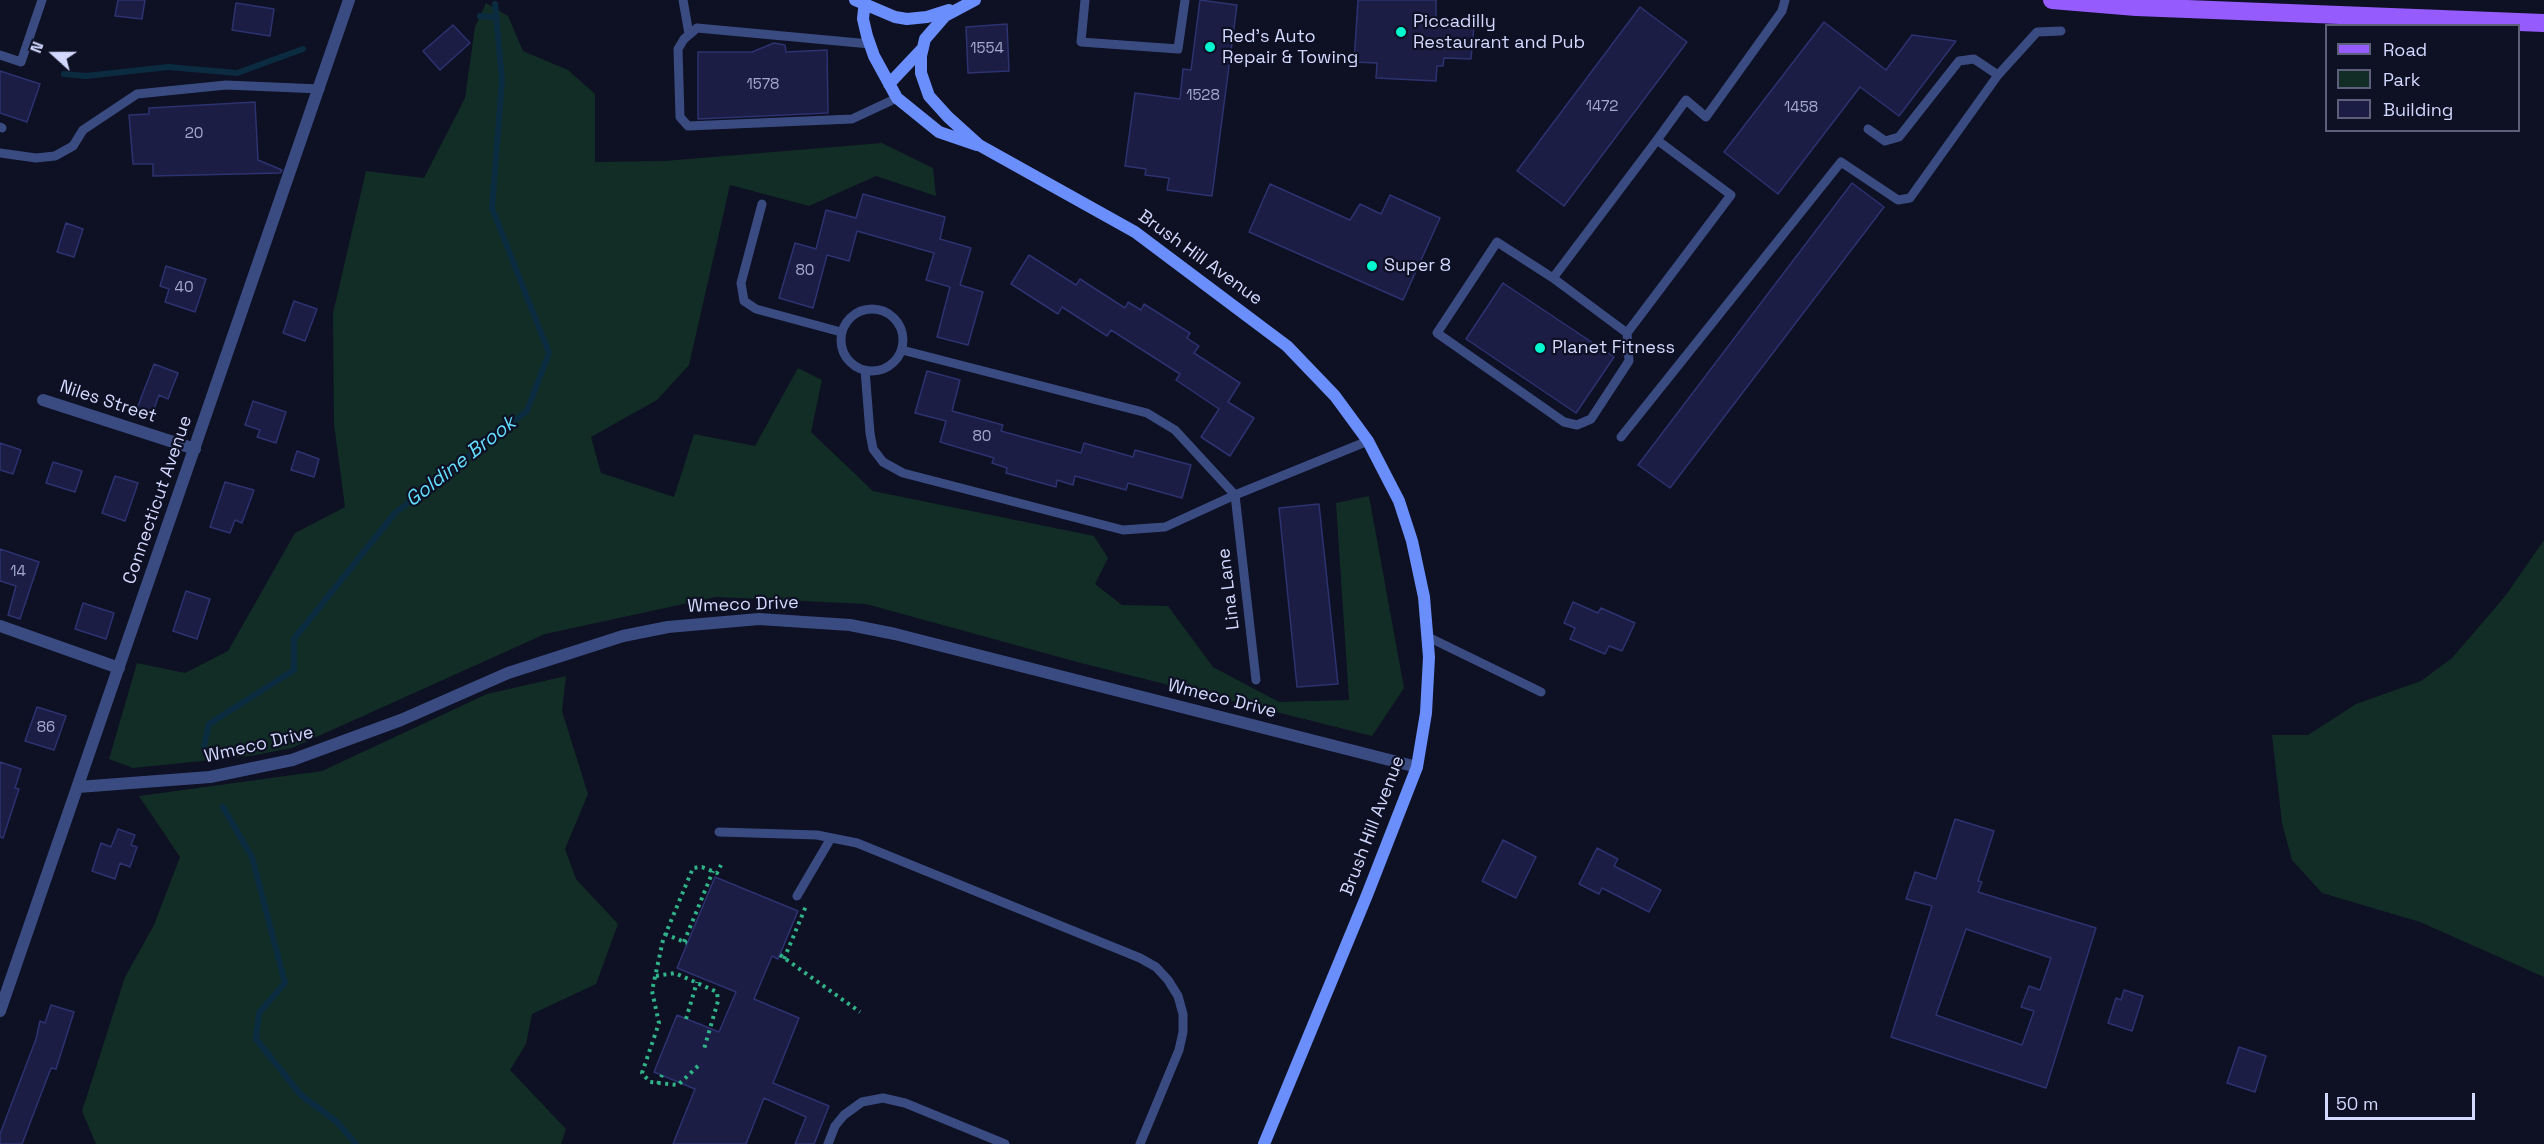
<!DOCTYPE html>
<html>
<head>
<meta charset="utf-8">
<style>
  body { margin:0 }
  #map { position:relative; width:2544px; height:1144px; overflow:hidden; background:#0e1023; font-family:"Space Grotesk",sans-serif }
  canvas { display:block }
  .legend { position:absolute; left:2325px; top:24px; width:195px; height:108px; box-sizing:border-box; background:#0e1023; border:2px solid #5c607b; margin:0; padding:8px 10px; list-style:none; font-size:18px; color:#d2d8fe }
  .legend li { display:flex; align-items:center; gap:12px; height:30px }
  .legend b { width:30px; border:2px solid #5c607b }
  .north { position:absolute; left:24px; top:24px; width:60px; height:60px; -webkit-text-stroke:4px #0e1023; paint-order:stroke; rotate:291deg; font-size:16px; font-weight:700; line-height:24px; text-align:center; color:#d2d8fe }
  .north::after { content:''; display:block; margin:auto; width:21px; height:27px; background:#d2d8fe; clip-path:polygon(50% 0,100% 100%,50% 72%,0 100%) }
  .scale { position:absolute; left:2325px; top:1093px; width:150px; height:27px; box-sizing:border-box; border:3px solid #d2d8fe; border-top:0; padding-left:8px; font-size:18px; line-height:21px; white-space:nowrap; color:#d2d8fe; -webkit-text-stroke:4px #0e1023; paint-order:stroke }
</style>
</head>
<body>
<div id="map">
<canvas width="2544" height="1144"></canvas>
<ul class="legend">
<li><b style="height:8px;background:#955bfc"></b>Road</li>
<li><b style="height:16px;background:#122d25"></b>Park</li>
<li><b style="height:16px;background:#1b1d44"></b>Building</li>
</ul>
<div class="north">N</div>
<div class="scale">50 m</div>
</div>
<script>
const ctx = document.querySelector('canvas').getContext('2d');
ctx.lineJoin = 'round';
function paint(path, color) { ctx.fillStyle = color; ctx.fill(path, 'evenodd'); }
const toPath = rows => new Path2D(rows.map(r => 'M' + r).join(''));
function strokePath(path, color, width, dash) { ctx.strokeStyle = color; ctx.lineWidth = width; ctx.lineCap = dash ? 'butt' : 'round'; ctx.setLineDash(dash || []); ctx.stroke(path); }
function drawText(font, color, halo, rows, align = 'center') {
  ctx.font = font + ' "Space Grotesk",sans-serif'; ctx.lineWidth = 4.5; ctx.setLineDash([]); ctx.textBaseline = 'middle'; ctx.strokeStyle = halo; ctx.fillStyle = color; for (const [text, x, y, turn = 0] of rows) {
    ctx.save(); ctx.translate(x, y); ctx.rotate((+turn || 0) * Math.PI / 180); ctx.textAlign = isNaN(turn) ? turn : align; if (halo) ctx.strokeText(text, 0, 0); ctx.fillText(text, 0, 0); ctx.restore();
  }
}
paint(toPath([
  [486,3,508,16,523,51,568,70,595,94,595,162,664,161,882,143,933,168,936,196,876,176,809,206,730,185,689,365,657,400,591,437,601,473,674,497,694,434,755,446,798,368,822,380,811,432,873,491,1094,536,1108,558,1095,584,1122,605,1168,606,1213,667,1279,702,1349,700,1336,503,1369,496,1404,688,1372,736,1081,663,866,604,716,597,545,634,292,748,250,756,133,768,109,759,137,663,185,673,228,651,295,533,345,507,334,424,333,313,366,171,424,178,465,98,475,27],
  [2544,540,2544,977,2420,922,2322,893,2292,860,2282,823,2272,735,2308,735,2356,704,2421,681,2452,658,2477,629,2506,595],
  [566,676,562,711,588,794,565,849,576,879,618,924,596,984,532,1014,526,1044,510,1070,566,1129,561,1144,96,1144,82,1111,125,977,154,925,180,857,139,796,322,771,487,694]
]), '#122d25');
strokePath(toPath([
  [480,16,496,17],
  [64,74,86,76,168,67,237,73,303,49],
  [204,746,209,724,294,670,294,639,395,513,527,411,549,353,492,208,502,80,495,4],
  [223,807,252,857,285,983,259,1013,256,1039,301,1095,337,1122,356,1144]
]), '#0b2c40', 6);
const building = toPath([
  [118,0,145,0,142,19,115,16,118,0],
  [1200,0,1237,5,1212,196,1167,190,1169,178,1145,175,1146,169,1125,166,1135,93,1180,99,1183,69,1191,70,1200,0],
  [1358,0,1436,0,1436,23,1474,26,1471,59,1444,58,1443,66,1437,66,1436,81,1376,78,1377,63,1354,62,1358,0],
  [236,3,274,9,270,36,232,30,236,3],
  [1640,7,1687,42,1564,206,1517,171,1640,7],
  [1824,22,1886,70,1912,35,1956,41,1899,116,1860,87,1778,194,1724,152,1824,22],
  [1007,24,1009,71,968,73,966,27,1007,24],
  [453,25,470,43,440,70,423,51,453,25],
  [774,43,785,45,786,52,827,50,828,113,698,119,698,52,752,52,774,43],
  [0,71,40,84,27,122,0,113,0,71],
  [255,102,258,160,282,170,280,173,153,176,153,164,133,164,129,115,149,114,149,108,255,102],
  [1852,183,1884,207,1670,488,1638,465,1852,183],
  [1270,184,1350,220,1360,204,1381,214,1390,195,1440,218,1403,300,1249,232,1270,184],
  [863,194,945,217,940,239,971,248,960,285,983,292,968,345,937,337,950,287,926,280,934,253,857,231,849,261,827,255,813,308,779,298,795,243,816,249,826,210,856,218,863,194],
  [66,223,83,229,74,257,57,252,66,223],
  [1029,255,1076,285,1080,279,1125,308,1128,302,1141,310,1144,304,1190,333,1187,338,1199,346,1194,353,1240,383,1228,402,1254,418,1230,456,1201,437,1219,409,1176,380,1180,374,1111,330,1107,336,1062,307,1058,314,1011,284,1029,255],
  [166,266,206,279,195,312,165,302,169,289,160,286,166,266],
  [1503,283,1614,357,1576,413,1466,339,1503,283],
  [294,301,317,309,305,341,283,333,294,301],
  [154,364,178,373,168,399,159,395,151,417,136,411,154,364],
  [927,371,960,380,952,411,1003,425,1001,431,1081,453,1084,443,1133,457,1135,450,1191,465,1182,498,1128,483,1126,490,1075,476,1073,485,1057,480,1056,487,1006,473,1007,468,992,463,994,458,940,442,946,421,915,413,927,371],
  [253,401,286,412,276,443,257,437,260,430,245,425,253,401],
  [0,443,21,450,13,474,0,470,0,443],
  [297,451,319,459,314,477,291,470,297,451],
  [53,462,82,471,75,492,46,483,53,462],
  [115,476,138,483,125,521,102,513,115,476],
  [225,482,254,490,242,523,235,520,230,533,210,527,225,482],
  [1319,504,1338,684,1297,687,1279,508,1319,504],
  [0,549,39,562,20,619,8,615,16,586,0,581,0,549],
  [186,591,210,599,197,639,173,631,186,591],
  [1573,602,1598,613,1601,608,1635,623,1622,651,1609,646,1605,654,1570,639,1575,628,1564,623,1573,602],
  [83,603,114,613,106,639,75,629,83,603],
  [37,707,66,716,54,750,25,741,37,707],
  [0,762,21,769,15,788,19,789,3,838,0,837,0,762],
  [1955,819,1994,831,1978,881,1982,882,1978,892,2096,928,2046,1088,1891,1037,1932,906,1906,899,1915,872,1936,879,1955,819],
  [1966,929,2051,958,2040,990,2029,986,2021,1007,2034,1011,2022,1045,1936,1015,1966,929],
  [118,829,135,835,131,845,137,847,130,867,120,863,115,879,92,871,101,843,111,847,118,829],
  [1503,840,1536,857,1516,898,1482,881,1503,840],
  [1597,848,1618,859,1614,866,1661,890,1649,912,1602,888,1599,894,1579,884,1597,848],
  [715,877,798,911,778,959,772,956,754,999,799,1018,773,1083,829,1106,814,1144,795,1144,806,1117,764,1098,746,1144,673,1144,695,1089,654,1072,677,1015,719,1032,736,992,677,968,715,877],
  [2124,990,2143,996,2132,1031,2108,1023,2116,998,2121,1000,2124,990],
  [51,1005,74,1012,56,1069,51,1068,22,1144,0,1144,0,1134,36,1039,40,1021,45,1023,51,1005],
  [2239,1047,2266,1056,2255,1092,2227,1083,2239,1047]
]);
paint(building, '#1b1d44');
strokePath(building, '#2d3270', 1.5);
strokePath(toPath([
  [665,934,687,943],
  [684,942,713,871],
  [780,955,860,1012],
  [784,959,806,906],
  [656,976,675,973,717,992,718,1001,704,1049],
  [686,1019,697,982],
  [698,1066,678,1085,650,1082,642,1073,659,1023,652,991,663,940,693,868,702,867,717,873,721,865],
  [658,1084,662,1075]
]), '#31b389', 4, [3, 4.5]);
strokePath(toPath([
  [683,0,689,34],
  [1085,0,1081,42,1178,49,1185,0],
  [870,44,697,28,684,39,678,49,680,117,688,126,852,119,897,98],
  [0,55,21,62,42,0],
  [0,127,2,128],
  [1868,129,1885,141,1899,137,1959,61,1974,59,1998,75,2037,32,2061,31],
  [1657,140,1731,195,1627,333,1629,361,1591,419,1577,425,1564,422,1437,333,1497,242,1553,278,1657,140,1686,100,1706,117,1782,11,1785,0],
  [0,153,36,158,55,156,73,146,83,130,137,94,226,85,320,89],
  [762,204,741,283,744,301,756,309,841,332],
  [1553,278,1627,333],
  '841 340a31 31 0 1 1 62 0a31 31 0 1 1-62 0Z',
  [865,370,870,433,873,449,883,462,903,473,1123,530,1165,527,1235,495,1175,430,1147,413,902,350],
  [1621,437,1841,162,1898,200,1910,198,1998,75],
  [1428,637,1541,692],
  [1256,680,1235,495,1368,441],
  [719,832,817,835,857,843,1140,958,1156,967,1168,980,1178,996,1183,1014,1183,1032,1179,1050,1140,1144],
  [797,896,831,838],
  [828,1144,835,1126,844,1115,862,1102,883,1098,905,1103,1005,1144]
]), '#3a4b82', 9);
strokePath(toPath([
  [43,400,195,449],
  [0,626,119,668],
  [78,787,210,777,292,760,401,720,508,673,623,636,668,627,759,619,850,625,895,634,1417,767],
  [0,1011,349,0]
]), '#3a4b82', 12);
strokePath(toPath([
  [855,0,895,17,907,19,927,17,949,10],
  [865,0,863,19,867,36,874,56,897,98,939,132,977,145],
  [975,0,945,16,925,39,921,56,921,73,929,96,948,117,979,145,1135,232,1287,346,1335,396,1368,441,1399,501,1412,541,1424,597,1429,657,1426,713,1417,767,1367,895,1264,1144],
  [889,84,922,49]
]), '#6a8efc', 12);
strokePath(toPath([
  [2052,0,2136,7,2544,23]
]), '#955bfc', 18);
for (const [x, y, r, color] of [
  [1401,32,6,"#04f8cf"],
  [1210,47,6,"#04f8cf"],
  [1372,266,6,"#04f8cf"],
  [1540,348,6,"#04f8cf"]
]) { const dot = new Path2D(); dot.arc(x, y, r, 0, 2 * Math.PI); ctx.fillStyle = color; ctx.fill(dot); strokePath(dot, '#0e1023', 2); }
drawText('15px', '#a4a9d0', null, [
  ["1554",987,49],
  ["1578",763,85],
  ["1528",1203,96],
  ["1472",1602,107],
  ["1458",1801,108],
  ["20",194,134],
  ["80",805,271],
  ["40",184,288],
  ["80",982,437],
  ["14",18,572],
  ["86",46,728]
]);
drawText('18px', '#d2d8fe', '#0e1023', [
  ["Piccadilly",1413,22],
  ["Restaurant and Pub",1413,43],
  ["Red's Auto",1222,37],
  ["Repair & Towing",1222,58],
  ["Super 8",1384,266],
  ["Planet Fitness",1552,348]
], 'left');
drawText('18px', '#d2d8fe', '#0e1023', [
  ["Brush Hill Avenue",1200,258,36],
  ["Niles Street",108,402,18],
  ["Connecticut Avenue",158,500,-71],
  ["Lina Lane",1229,589,-97],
  ["Wmeco Drive",743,605,-2],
  ["Wmeco Drive",1222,699,14],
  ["Wmeco Drive",259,745,-13],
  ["Brush Hill Avenue",1373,826,-69]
]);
drawText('italic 20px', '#62defc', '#0e1023', [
  ["Goldine Brook",461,462,-38]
]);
</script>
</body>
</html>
